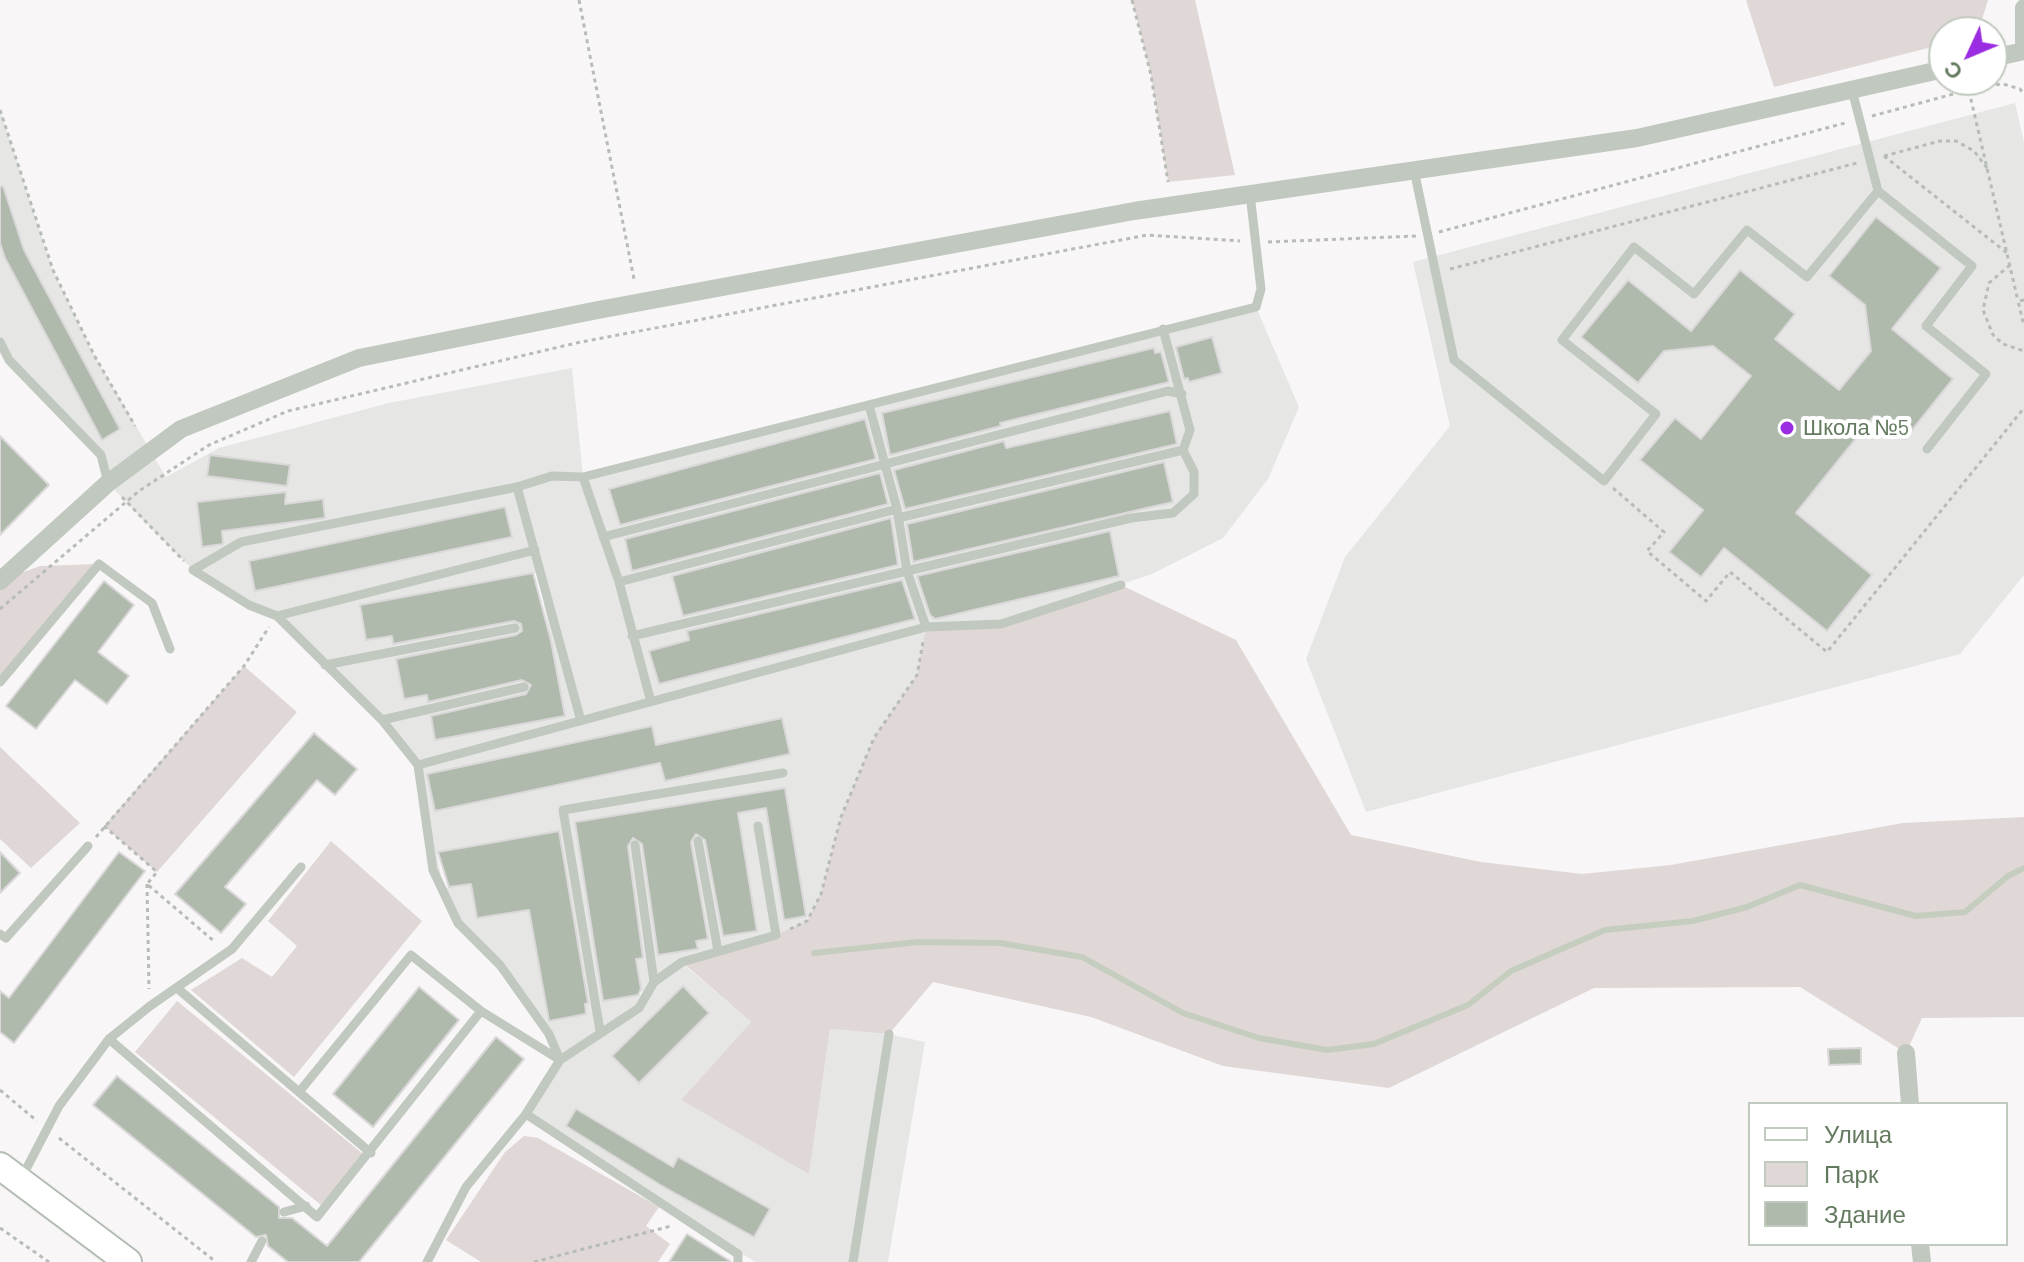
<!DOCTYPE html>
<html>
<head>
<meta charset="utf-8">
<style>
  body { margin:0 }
  #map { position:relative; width:2024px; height:1262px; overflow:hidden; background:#f8f6f7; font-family:Barlow,sans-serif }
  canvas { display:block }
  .legend { position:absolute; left:1748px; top:1102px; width:260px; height:144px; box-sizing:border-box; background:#fff; border:2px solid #c1cabf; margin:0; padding:10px 14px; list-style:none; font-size:24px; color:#647a5f }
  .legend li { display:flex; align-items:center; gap:16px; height:40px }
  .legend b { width:40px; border:2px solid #c1cabf }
  .north { position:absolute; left:1928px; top:16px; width:80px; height:80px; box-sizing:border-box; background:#fff; border:2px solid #c1cabf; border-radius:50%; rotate:226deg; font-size:22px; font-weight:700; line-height:32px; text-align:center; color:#647a5f }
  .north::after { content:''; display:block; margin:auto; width:28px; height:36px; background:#9a2de1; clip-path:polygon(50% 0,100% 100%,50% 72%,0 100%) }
</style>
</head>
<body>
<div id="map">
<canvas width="2024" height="1262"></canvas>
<ul class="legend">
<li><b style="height:10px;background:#fff"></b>Улица</li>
<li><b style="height:22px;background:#e0d7d7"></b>Парк</li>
<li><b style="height:22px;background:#b0baac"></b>Здание</li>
</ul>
<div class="north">С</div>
</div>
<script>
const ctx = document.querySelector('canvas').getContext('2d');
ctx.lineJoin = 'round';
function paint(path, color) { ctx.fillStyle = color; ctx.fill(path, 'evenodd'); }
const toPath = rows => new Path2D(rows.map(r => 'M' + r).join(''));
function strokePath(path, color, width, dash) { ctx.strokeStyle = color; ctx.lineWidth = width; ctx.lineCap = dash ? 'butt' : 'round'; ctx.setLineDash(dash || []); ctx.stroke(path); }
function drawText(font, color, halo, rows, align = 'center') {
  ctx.font = font + ' Barlow,sans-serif'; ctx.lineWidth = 8; ctx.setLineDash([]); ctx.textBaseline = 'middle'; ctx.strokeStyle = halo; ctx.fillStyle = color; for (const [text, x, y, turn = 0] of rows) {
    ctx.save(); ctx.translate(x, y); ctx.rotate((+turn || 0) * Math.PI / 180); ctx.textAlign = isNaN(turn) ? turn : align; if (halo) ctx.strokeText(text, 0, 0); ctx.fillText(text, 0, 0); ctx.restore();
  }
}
paint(toPath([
  [2015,103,2024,142,2024,575,1960,654,1366,812,1306,659,1345,557,1450,426,1413,262],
  [0,110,53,271,94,355,166,477,219,448,389,403,572,368,583,476,1256,307,1299,407,1268,479,1223,538,1152,574,1001,624,926,627,917,675,874,738,841,817,821,894,807,921,776,935,682,963,751,1022,681,1100,809,1173,830,1029,888,1034,925,1042,888,1262,755,1262,526,1114,560,1060,549,1034,500,965,458,923,433,870,417,765,382,720,277,616,193,570,147,524,108,483,101,455,38,392,0,342],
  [505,507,511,537,255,590,249,560],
  [538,573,565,716,436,740,432,719,544,698,539,674,404,699,397,662,529,637,525,611,367,640,360,605],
  [782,718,789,754,666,781,660,763,428,774,652,727,656,745],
  [785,788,806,916,784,919,766,808,738,813,757,931,723,936,704,822,678,826,698,948,642,833,617,837,642,994,605,1000,576,822],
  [555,832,586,1014,548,1021,529,910,477,918,474,902,521,875,443,888,437,853],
  [683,986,709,1013,639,1082],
  [577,1109,654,1156,655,1156,567,1126],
  [679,1158,769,1208,754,1237,663,1187]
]), '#e6e7e5');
paint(toPath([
  [1132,0,1195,0,1235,175,1168,182,1151,75],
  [1746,0,1988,0,1978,32,1944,32,1944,44,1774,87],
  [99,564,0,681,0,581,40,566],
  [1121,585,1236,640,1351,835,1481,862,1582,874,1671,865,1903,823,2024,817,2024,1017,1922,1018,1906,1053,1800,987,1594,988,1389,1088,1223,1066,1091,1017,933,982,889,1034,830,1029,809,1174,681,1100,751,1022,682,962,776,935,807,921,821,894,841,817,874,738,917,675,926,627,1001,624],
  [244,666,297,712,157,872,104,826],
  [0,747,80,823,31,868,0,839],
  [331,841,422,921,294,1077,191,990,242,958,272,977,297,946,268,921],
  [177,1001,363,1154,321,1205,135,1052],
  [524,1136,538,1138,659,1207,646,1226,670,1244,658,1262,481,1262,446,1240,505,1152]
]), '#e0d7d7');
strokePath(toPath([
  [814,953,918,942,1000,943,1082,957,1183,1013,1259,1038,1327,1050,1374,1044,1468,1005,1511,971,1605,930,1693,921,1747,907,1800,885,1916,916,1965,912,2008,876,2024,868]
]), '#c5cdbf', 6);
const building = toPath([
  [3,186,24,250,120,429,102,440,5,258,0,243,0,187,3,186],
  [1876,217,1941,268,1892,329,1953,379,1904,440,1874,416,1796,513,1872,575,1827,631,1724,548,1701,577,1669,552,1703,510,1640,460,1675,418,1701,439,1751,376,1713,346,1664,351,1638,383,1581,337,1628,280,1691,331,1740,270,1795,314,1775,339,1839,390,1871,351,1865,305,1829,276,1876,217],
  [1212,337,1222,373,1189,382,1188,378,1184,379,1176,347,1212,337],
  [1154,348,1155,353,1161,352,1169,382,1000,423,1001,426,890,455,882,413,1154,348],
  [1170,411,1177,444,905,509,894,470,1004,441,1006,448,1170,411],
  [865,419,876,459,620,525,609,489,865,419],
  [0,436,49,485,0,535,0,436],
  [210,455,290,465,287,486,207,476,210,455],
  [1164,462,1173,502,913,562,907,524,1164,462],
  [880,473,888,504,632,571,625,539,880,473],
  [286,492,285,504,323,499,325,518,222,531,223,544,202,547,197,502,286,492],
  [505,507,512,537,255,591,249,561,505,507],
  [891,518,898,565,683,616,672,576,891,518],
  [1110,531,1119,576,935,619,930,615,917,576,1110,531],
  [533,573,551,641,565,716,435,740,431,716,526,694,531,685,522,680,428,702,427,695,404,699,396,659,516,635,522,631,521,624,514,621,393,644,392,636,366,640,360,605,533,573],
  [902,580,915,619,659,684,649,651,689,640,687,631,902,580],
  [104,581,134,605,98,652,129,676,107,704,75,680,36,729,6,706,104,581],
  [782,718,790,754,665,781,660,763,435,811,427,774,652,726,656,745,782,718],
  [314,733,357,769,335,795,317,780,225,887,246,904,221,933,175,894,314,733],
  [785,788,806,916,784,920,766,808,738,813,757,931,723,936,705,840,696,834,691,842,708,939,696,941,698,949,658,955,642,844,633,838,628,846,643,958,636,959,641,989,638,995,603,1001,575,822,785,788],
  [559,831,588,1003,585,1004,586,1014,549,1021,529,910,477,918,471,884,449,887,438,852,559,831],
  [0,852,20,873,0,893,0,852],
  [119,852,145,871,14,1043,0,1032,0,991,9,998,119,852],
  [683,986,709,1013,639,1083,612,1056,683,986],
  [419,987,459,1020,373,1127,333,1094,419,987],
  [496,1037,524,1059,359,1262,288,1262,268,1246,266,1235,256,1237,93,1105,117,1076,279,1207,279,1218,292,1218,327,1246,496,1037],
  [1861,1048,1861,1064,1829,1065,1828,1049,1861,1048],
  [576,1109,673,1167,678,1157,770,1209,754,1237,662,1186,566,1126,576,1109],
  [687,1234,730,1261,730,1262,669,1262,687,1234]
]);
paint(building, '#b0baac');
strokePath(building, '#dad8d9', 2);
const secondary = toPath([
  [0,1166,128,1262]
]);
strokePath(secondary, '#b3bcb2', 30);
strokePath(toPath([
  [579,0,634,279],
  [1132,0,1151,75,1168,182],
  [1969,91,2018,301],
  [0,110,53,270,94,355,135,426],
  [1872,116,1983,86,2003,84,2020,89,2024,95],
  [1884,156,1940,141,1956,141,1974,151,1987,168],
  [1884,156,2007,253],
  [1439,232,1845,123],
  [1268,242,1416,236],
  [2010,265,1989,283,1983,310,1993,335,2003,344,2024,351],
  [1450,269,1857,163],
  [2024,300,2018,301,2024,326],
  [1613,488,1664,532,1647,551,1706,601,1730,572,1827,652,2024,408],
  [122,497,184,561],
  [0,609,139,491,209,445,288,411,576,343,1147,235,1240,241],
  [104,826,157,872,147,884,215,942],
  [96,837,244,666,269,627],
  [147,884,149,989],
  [790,929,807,921,821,894,841,817,874,738,917,675,923,642],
  [0,1090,37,1121],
  [59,1138,216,1262],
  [0,1228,49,1262],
  [534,1262,671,1226]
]), '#b7bdb6', 3, [4, 4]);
strokePath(toPath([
  [1852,90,1878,191,1972,266,1926,326,1986,374,1927,449],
  [1414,170,1454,360,1604,481,1656,414,1562,340,1634,247,1694,294,1747,230,1807,277,1878,191],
  [0,342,9,360,101,455,108,483],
  [869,405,897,509,907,571,926,627],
  [583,477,619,582,651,702],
  [517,487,581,721],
  [898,518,1183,450],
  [603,537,1168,391,1182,394],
  [619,582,897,509],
  [277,616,535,550],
  [632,636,1131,518,1173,513,1194,494,1194,472,1183,450,1190,430,1163,329],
  [325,665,515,628],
  [0,682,99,564,152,603,170,649],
  [382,720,524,687],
  [418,765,926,627,1001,624,1121,585],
  [698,841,718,951],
  [635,845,654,982],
  [0,934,6,938,88,846],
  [177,988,299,1092,411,955,481,1011],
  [600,1031,563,810,783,773],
  [109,1039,317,1217,481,1011,560,1060],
  [560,1060,549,1034,500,965,458,923,433,870,418,765,382,720,277,616,249,605,193,570,241,542,517,487,552,476,583,477,1256,307,1261,289,1250,194],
  [299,1092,371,1153],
  [526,1114,738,1254,738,1262],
  [22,1177,59,1106,109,1039,150,1006,232,949,301,867],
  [284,1212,306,1206],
  [251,1262,262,1241],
  [427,1262,466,1187,526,1114,560,1060,639,1008,654,982,682,962,776,935,758,826],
  [853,1262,889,1034]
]), '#c1c8bf', 9);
strokePath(toPath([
  [2024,8,2024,51],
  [1992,58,2024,51],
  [0,581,108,483,181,429,359,358,598,310,1134,211,1637,138,1944,69],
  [1906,1053,1910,1104],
  [1920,1244,1922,1262]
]), '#c1c8bf', 18);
strokePath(secondary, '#fff', 26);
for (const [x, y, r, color] of [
  [1787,428,8,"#9a2de1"]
]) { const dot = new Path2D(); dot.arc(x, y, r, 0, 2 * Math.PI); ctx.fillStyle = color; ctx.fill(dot); strokePath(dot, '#fff', 3); }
drawText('22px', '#647a5f', '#fff', [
  ["Школа №5",1803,428]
], 'left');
</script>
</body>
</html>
